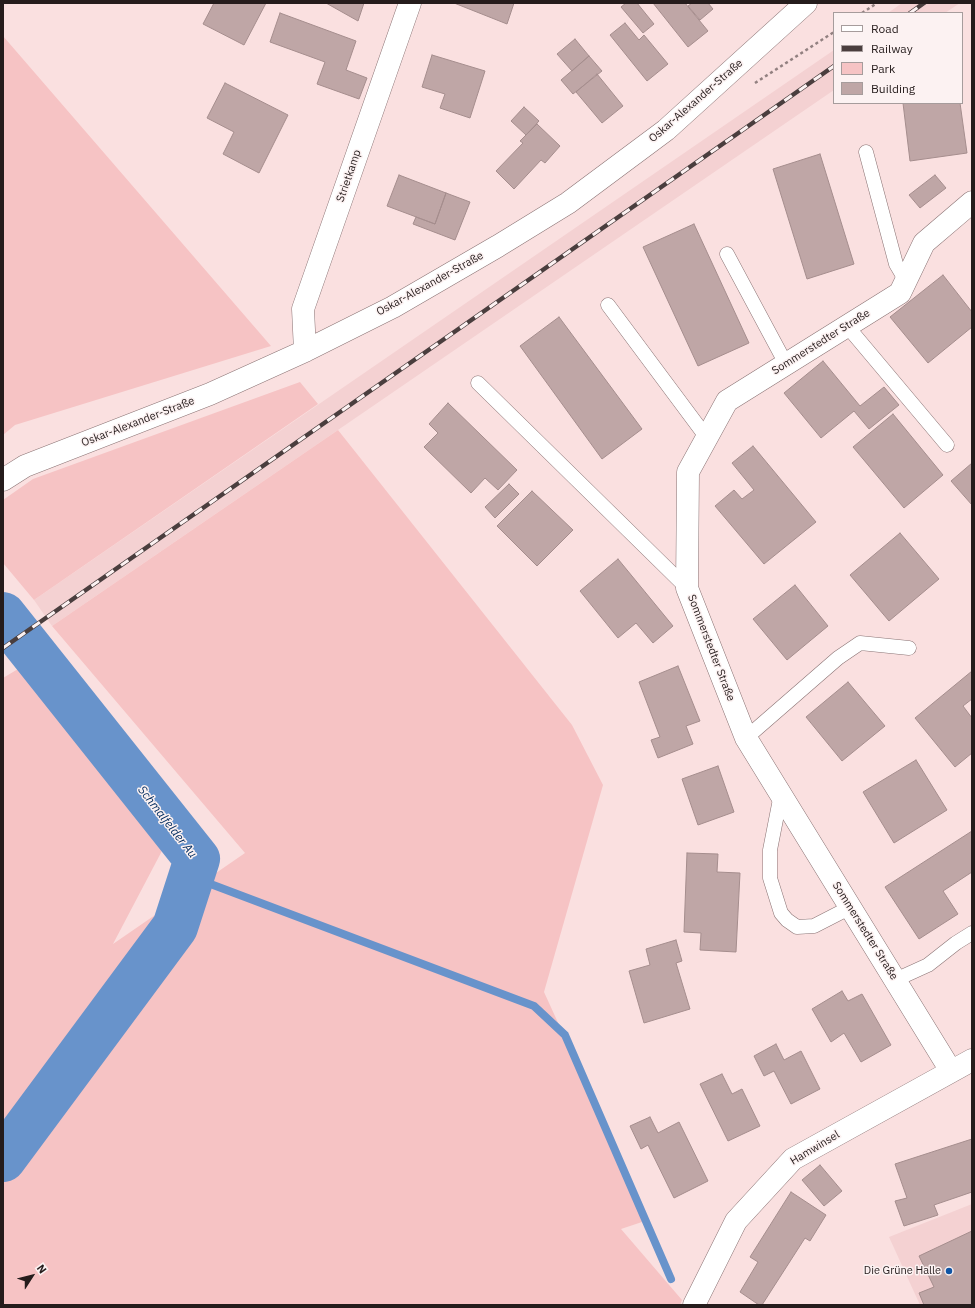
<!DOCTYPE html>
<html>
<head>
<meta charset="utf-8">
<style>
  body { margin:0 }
  #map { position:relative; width:975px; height:1308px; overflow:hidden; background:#fae0e0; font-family:"IBM Plex Sans",sans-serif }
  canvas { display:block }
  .frame { position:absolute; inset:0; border:4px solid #251c1c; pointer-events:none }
  .legend { position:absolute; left:833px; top:12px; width:130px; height:92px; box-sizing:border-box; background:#fcf2f2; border:1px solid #a69c9c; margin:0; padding:5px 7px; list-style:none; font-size:12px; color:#251c1c }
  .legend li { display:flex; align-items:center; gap:8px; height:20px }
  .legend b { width:20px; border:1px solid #a69c9c }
  .north { position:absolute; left:12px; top:1256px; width:40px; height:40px; -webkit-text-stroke:3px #fcf2f2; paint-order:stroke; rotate:54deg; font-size:11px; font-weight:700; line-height:16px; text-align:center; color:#251c1c }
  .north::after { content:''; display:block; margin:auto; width:14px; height:18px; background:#251c1c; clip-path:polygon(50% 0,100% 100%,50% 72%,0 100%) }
</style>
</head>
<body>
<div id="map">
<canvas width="975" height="1308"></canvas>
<div class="frame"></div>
<ul class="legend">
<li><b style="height:5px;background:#fff"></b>Road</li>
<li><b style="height:5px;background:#4a3e3e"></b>Railway</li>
<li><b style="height:11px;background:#f6c3c4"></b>Park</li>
<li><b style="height:11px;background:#bfa6a6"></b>Building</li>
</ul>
<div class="north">N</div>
</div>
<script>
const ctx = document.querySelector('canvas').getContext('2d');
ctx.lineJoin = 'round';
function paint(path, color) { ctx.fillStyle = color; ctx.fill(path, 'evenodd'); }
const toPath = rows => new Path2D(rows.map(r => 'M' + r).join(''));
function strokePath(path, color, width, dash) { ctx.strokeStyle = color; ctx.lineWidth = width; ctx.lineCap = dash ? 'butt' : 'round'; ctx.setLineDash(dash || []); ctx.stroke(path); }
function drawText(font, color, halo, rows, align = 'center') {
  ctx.font = font + ' "IBM Plex Sans",sans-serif'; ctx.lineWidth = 3; ctx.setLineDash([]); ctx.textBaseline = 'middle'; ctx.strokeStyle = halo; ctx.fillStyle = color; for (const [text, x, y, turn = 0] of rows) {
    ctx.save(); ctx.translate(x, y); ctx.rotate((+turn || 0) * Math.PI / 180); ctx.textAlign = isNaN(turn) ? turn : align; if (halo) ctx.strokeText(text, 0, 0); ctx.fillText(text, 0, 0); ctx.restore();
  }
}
paint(toPath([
  [902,3,960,3,945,13,888,13],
  [834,50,834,90,52,626,34,600],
  [972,1204,972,1305,920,1305,889,1237]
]), '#f4d1d2');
paint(toPath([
  [3,36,271,346,15,425,3,435],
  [300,382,318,404,34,600,3,563,3,500,33,479],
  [338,430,572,725,603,785,544,992,648,1220,621,1229,682,1300,680,1305,3,1305,3,678,18,669,164,847,113,944,245,853,52,626]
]), '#f6c3c4');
strokePath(toPath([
  [192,877,534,1006,565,1035,671,1279]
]), '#6893cb', 8);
strokePath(toPath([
  [3,615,197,859,175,927,3,1159]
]), '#6893cb', 46);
const building = toPath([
  [214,3,266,3,244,45,203,24,214,3],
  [326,3,364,3,358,21,326,3],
  [454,3,514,3,507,24,454,3],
  [626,3,637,3,654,24,643,33,621,7,626,3],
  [653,3,685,3,708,31,688,47,653,3],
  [692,3,708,3,713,9,700,20,688,6,692,3],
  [280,13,356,41,346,70,367,78,359,99,317,84,325,62,270,42,280,13],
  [625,23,639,40,644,35,668,64,647,81,610,35,625,23],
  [575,39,589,56,572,71,557,54,575,39],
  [432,55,485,71,470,118,440,108,445,94,422,87,432,55],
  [589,56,602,71,573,94,561,80,589,56],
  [597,74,623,106,602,123,576,92,597,74],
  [225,83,288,115,259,173,223,154,234,132,207,118,225,83],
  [903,103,960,103,967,153,910,161,903,103],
  [524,107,539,121,526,135,511,121,524,107],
  [537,124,560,146,545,163,541,160,514,189,496,171,523,143,520,141,537,124],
  [820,154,854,264,807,279,773,169,820,154],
  [399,175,446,193,435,224,387,206,399,175],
  [935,175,946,188,920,208,909,195,935,175],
  [446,193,470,202,455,240,413,224,416,217,435,224,446,193],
  [694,224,749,343,698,366,643,247,694,224],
  [943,275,972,312,972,327,928,363,890,317,943,275],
  [559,317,642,429,602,459,520,346,559,317],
  [823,361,860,406,884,387,899,405,869,429,854,411,821,438,784,393,823,361],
  [448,403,517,470,498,490,485,478,471,493,424,447,438,433,429,424,448,403],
  [893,414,943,475,904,508,853,447,893,414],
  [753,446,816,522,764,564,715,506,734,490,742,499,754,490,732,463,753,446],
  [972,463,972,505,951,481,972,463],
  [509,484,519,494,495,518,485,507,509,484],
  [532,491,573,530,537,566,497,526,532,491],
  [900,533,939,579,889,621,850,575,900,533],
  [618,559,673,626,653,643,636,623,618,638,580,591,618,559],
  [795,585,828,626,787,660,753,619,795,585],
  [678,666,700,721,686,726,693,744,658,758,651,740,660,737,639,682,678,666],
  [972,671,972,699,963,706,972,718,972,753,955,767,915,718,972,671],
  [848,682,885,726,842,761,806,717,848,682],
  [916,760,947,810,894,843,863,792,916,760],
  [718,766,734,812,698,825,682,779,718,766],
  [972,831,972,872,943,891,958,914,919,939,885,887,972,831],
  [687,853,718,854,717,872,740,873,736,952,700,950,701,933,684,932,687,853],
  [676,940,682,961,676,963,690,1009,644,1023,629,971,650,965,646,949,676,940],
  [842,991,848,1001,862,994,891,1045,861,1062,844,1033,831,1042,812,1009,842,991],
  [776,1044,784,1060,801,1051,820,1089,791,1104,774,1071,764,1076,754,1056,776,1044],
  [722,1074,732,1094,742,1089,760,1126,728,1141,700,1084,722,1074],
  [650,1117,658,1133,679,1122,708,1181,674,1198,648,1145,641,1149,630,1126,650,1117],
  [972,1139,972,1192,934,1205,938,1215,904,1226,895,1201,907,1198,895,1164,972,1139],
  [820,1165,842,1191,824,1206,802,1180,820,1165],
  [791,1192,826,1215,810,1241,805,1238,762,1305,759,1305,740,1292,758,1262,750,1257,791,1192],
  [972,1231,972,1305,924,1305,919,1293,934,1287,919,1256,972,1231]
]);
paint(building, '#bfa6a6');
strokePath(building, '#a58d8d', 1);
const lane = toPath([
  [866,152,896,264,906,281],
  [727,254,786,364],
  [608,305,707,438],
  [847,326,947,445],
  [478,383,687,588],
  [746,738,838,658,860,643,909,648],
  [781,794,770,850,770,878,781,913,787,920,797,927,814,926,851,907],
  [895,980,928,965,956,943,972,933]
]);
const street = toPath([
  [305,351,303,309,410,3],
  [3,480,25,466,210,394,305,351,393,307,498,246,568,203,666,130,806,3],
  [951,1071,746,738,687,588,688,472,727,401,900,293,924,243,972,202],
  [694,1305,736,1221,793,1159,972,1060]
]);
strokePath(lane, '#8a7374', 15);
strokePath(street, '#8a7374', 23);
strokePath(toPath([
  [862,13,877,3],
  [755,83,834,32]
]), '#928080', 2.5, [3, 3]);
strokePath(lane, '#fff', 14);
strokePath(street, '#fff', 22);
const rail = toPath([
  [910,13,924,3],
  [3,648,834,66]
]);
strokePath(rail, '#4a3e3e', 4.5);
strokePath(rail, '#fcf2f2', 3, [9]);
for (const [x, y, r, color] of [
  [949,1271,4,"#1055a5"]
]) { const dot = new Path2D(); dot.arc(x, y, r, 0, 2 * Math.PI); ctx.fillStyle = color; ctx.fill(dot); strokePath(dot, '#fcf2f2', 1.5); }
drawText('11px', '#251c1c', '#fcf2f2', [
  ["Oskar-Alexander-Straße",696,101,-41],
  ["Strietkamp",349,176,-71],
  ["Oskar-Alexander-Straße",430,284,-29],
  ["Sommerstedter Straße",821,342,-32],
  ["Oskar-Alexander-Straße",138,422,-21],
  ["Sommerstedter Straße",711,648,69],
  ["Sommerstedter Straße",865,931,58],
  ["Hamwinsel",815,1148,-31]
]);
drawText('11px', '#251c1c', '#fcf2f2', [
  ["Die Grüne Halle",941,1271]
], 'right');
drawText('italic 12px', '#002b5e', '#fcf2f2', [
  ["Schmalfelder Au",167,822,52]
]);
</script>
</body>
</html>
